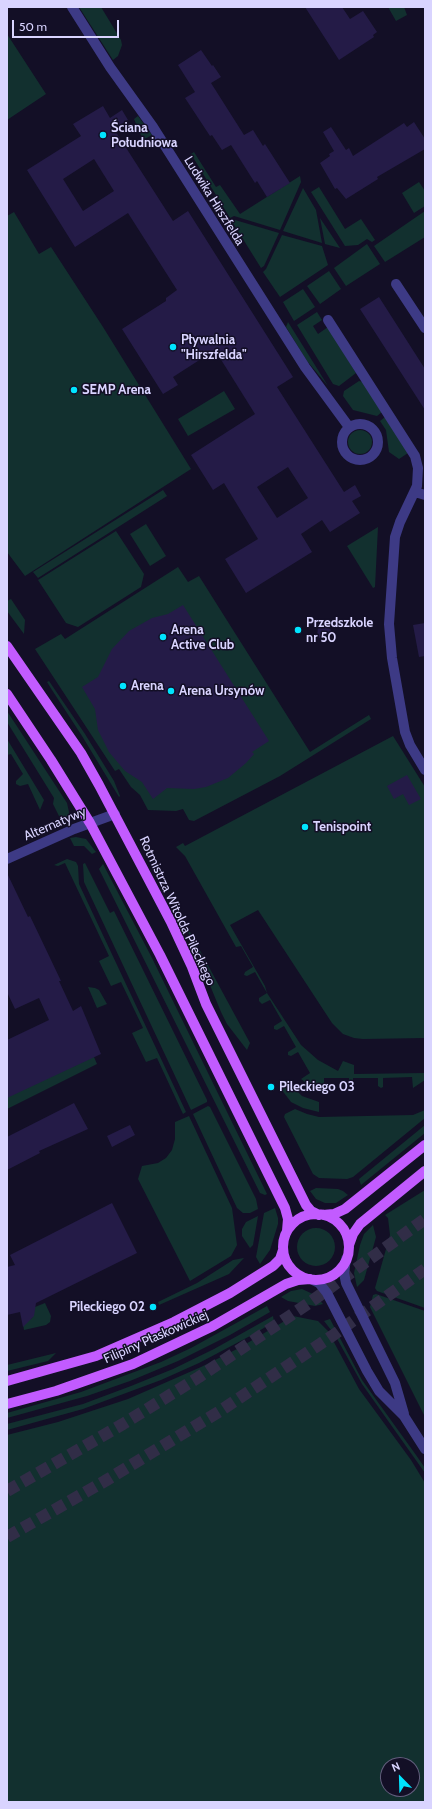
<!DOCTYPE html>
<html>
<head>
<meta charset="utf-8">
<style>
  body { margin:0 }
  #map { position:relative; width:432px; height:1809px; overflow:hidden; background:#130f26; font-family:Cabin,sans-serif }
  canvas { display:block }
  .frame { position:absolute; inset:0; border:8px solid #d9d4ff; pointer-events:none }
  .north { position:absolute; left:380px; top:1757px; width:40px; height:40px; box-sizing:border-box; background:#130f26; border:1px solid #625e7d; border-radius:50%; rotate:337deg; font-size:11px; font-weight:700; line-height:16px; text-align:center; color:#d9d4ff }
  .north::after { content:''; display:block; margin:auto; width:14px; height:18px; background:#00e5ff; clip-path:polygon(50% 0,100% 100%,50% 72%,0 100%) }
  .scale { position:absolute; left:12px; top:20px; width:107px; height:18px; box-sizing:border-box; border:2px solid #d9d4ff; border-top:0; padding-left:5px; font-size:12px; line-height:14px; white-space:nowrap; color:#d9d4ff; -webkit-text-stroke:3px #130f26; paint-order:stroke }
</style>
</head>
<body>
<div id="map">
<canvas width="432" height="1809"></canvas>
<div class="frame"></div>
<div class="north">N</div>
<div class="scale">50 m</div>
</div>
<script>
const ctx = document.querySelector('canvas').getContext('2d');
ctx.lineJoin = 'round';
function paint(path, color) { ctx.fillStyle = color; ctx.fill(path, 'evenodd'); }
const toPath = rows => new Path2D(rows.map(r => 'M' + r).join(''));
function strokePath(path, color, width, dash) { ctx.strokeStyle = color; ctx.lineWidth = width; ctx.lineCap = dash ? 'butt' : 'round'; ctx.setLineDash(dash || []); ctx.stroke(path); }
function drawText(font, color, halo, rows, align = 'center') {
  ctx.font = font + ' Cabin,sans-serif'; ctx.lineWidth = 3; ctx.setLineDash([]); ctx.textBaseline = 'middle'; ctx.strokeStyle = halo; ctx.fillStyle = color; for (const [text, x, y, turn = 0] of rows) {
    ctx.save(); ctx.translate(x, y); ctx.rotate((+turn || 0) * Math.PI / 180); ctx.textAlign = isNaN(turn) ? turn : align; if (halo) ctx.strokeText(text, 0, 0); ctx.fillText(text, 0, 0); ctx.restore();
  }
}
paint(toPath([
  [79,7,101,7,121,40,122,45,118,56,113,60],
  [388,7,404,7,407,15,396,21],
  [7,34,46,94,7,120],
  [138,116,152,135,143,140,134,119],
  [194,152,216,187,220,185,240,214,300,176,301,182,280,230,234,216,230,218,191,154],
  [419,182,425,191,425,206,414,213,402,193],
  [319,187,345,229,361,219,375,240,372,242,367,239,358,245,345,246,311,192],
  [303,188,316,210,322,243,283,231],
  [425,211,425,237,385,262,374,246],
  [14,212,39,254,51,247,103,327,191,469,25,576,7,552,7,216],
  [320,218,340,248,325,244],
  [235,220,279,233,264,266,261,268,233,223],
  [282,235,322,246,328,265,280,297,263,272,266,269],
  [367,244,380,264,346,286,334,268],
  [329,271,341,289,320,304,307,286],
  [303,289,315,307,294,321,283,302],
  [317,312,322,320,313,326,318,334,328,327,356,373,339,386,333,384,297,325],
  [288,322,328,386,307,361,286,327],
  [359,381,363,382,382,412,377,416,353,410,343,396,344,391],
  [224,391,235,409,188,436,178,419],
  [385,417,408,453,399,459,389,452,386,430,380,421],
  '348 442a12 12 0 1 1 24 0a12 12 0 1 1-24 0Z',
  [163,490,167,496,38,578,33,572],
  [146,524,166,556,150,566,130,534],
  [378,527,375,587,373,588,347,546],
  [116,531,144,574,141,587,78,627,66,623,38,580],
  [178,567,188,582,199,576,310,752,369,715,371,719,280,776,194,821,189,820,183,809,176,811,148,810,140,795,131,787,119,769,115,771,35,649,61,634,65,639],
  [11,599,25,620,24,634,7,611,7,601],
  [49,681,85,734,114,781,120,796,119,797,82,736,52,690,47,682],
  [7,711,67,803,69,812,68,818,63,824,53,804,54,798,7,722],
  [393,736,425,787,425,1038,363,1039,354,1038,343,1034,332,1023,258,910,230,925,265,986,267,993,301,1045,318,1060,338,1071,343,1061,354,1065,354,1074,425,1073,425,1080,413,1088,412,1077,383,1078,383,1087,381,1088,378,1086,378,1078,353,1078,353,1088,351,1089,349,1088,349,1078,324,1078,324,1089,318,1089,310,1086,301,1079,310,1073,298,1052,291,1056,288,1055,288,1052,296,1047,284,1026,277,1030,274,1029,274,1026,282,1021,270,1000,262,1004,259,1001,259,998,267,993,255,972,247,976,244,975,245,972,253,967,241,946,236,947,185,856,176,847,183,843,185,846],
  [7,739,44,800,40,810,28,784,20,786,16,784,16,781,23,774,11,754,7,755],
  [76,837,86,839,96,852,92,854,84,846,74,846,70,838],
  [67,859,76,862,78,866,79,884,186,1112,183,1114,157,1058,146,1062,132,1033,143,1028,121,982,111,986,99,961,109,956,65,863,58,866,54,865],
  [85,863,110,913,114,911,207,1100,207,1102,191,1110,84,882,83,864],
  [103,864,152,958,267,1194,265,1195,260,1193,99,869],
  [188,932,190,932,250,1043,247,1050,227,1024,221,1012],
  [88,987,95,988,99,990,107,1004,97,1008],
  [94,1057,97,1064,7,1109,7,1068],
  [290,1084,302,1096,319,1102,319,1112,303,1108,291,1102,281,1089],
  [208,1106,210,1107,256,1199,258,1209,250,1213,243,1213,237,1208,193,1114],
  [295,1109,307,1114,319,1117,413,1115,425,1110,425,1118,353,1177,347,1179,319,1178,313,1174,284,1117,285,1114],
  [189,1116,232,1208,237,1245,231,1256,190,1281,138,1179,142,1166,158,1163,166,1158,172,1150,175,1139,175,1122],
  [425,1125,425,1133,361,1185,359,1179],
  [316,1188,338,1189,343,1191,348,1195,336,1203,325,1203,316,1199,310,1191],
  [425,1190,425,1308,377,1291,375,1288,390,1235,388,1218,385,1215],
  [275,1208,278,1218,278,1224,270,1250,260,1264,256,1257,264,1213],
  [258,1216,253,1245,250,1248,242,1236,242,1229,246,1222],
  [373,1225,376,1237,364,1280,357,1287,354,1273,360,1245,364,1234],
  '297 1247a19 19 0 1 1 38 0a19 19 0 1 1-38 0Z',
  [244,1258,229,1274,159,1305,158,1302,197,1283,233,1260],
  [302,1289,315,1295,323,1304,315,1306,288,1301,281,1297,291,1291],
  [376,1294,425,1311,425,1417,370,1307,373,1295],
  [45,1303,51,1316,50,1322,46,1325,24,1330,23,1324,32,1318,35,1307],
  [267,1306,270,1312,230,1335,178,1361,130,1381,87,1396,7,1418,7,1413,81,1392,161,1362,191,1348],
  [273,1316,274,1322,252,1335,199,1363,161,1380,83,1409,7,1430,7,1424,83,1404,131,1386,173,1369,214,1349],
  [293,1316,318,1321,328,1331,359,1389,411,1460,425,1483,425,1802,7,1802,7,1435,58,1422,128,1399,201,1367,239,1348],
  [388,1765,412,1765,412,1789,388,1789],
  [330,1319,362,1380,416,1455,425,1468,425,1473,362,1384,335,1335,324,1321],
  [56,1353,48,1361,7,1371,7,1365]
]), '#12302f');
paint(toPath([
  [305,7,342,7,350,19,363,11,377,32,373,35,374,37,339,60],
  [201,50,212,66,213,65,221,77,211,83,244,135,253,130,263,146,265,144,290,183,267,197,257,181,255,183,231,145,222,150,212,135,210,136,185,98,195,92,178,65],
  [103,106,110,118,122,110,128,120,114,129,173,221,188,211,293,377,277,387,344,492,355,485,361,496,352,501,360,513,330,532,322,520,301,534,312,552,246,593,225,559,258,539,224,483,213,490,191,455,255,414,215,350,173,377,178,385,163,394,122,329,166,301,166,298,177,290,128,213,75,247,27,170,81,136,73,124],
  [94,159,114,191,83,211,63,179],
  [288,467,308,498,277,518,257,487],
  [414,122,425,139,425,149,377,177,378,179,346,199,337,188,335,189,320,163,330,156,329,154,334,151,323,132,331,127,346,150,349,148,353,156,404,123,407,127],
  [379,297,425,369,425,410,360,309],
  [183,605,269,741,252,752,254,754,246,763,228,778,206,787,194,789,167,788,153,799,142,782,125,771,109,752,98,730,95,709,82,687,98,677,112,649,129,631,152,618,168,614],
  [425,623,425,656,419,657,413,625],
  [325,625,331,630,330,637,323,640,317,636,318,628],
  [407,775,421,799,409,805,403,794,394,799,387,786],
  [7,873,28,917,30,916,41,939,61,981,59,981,73,1011,81,1006,101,1054,7,1098,7,1040,49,1020,39,998,15,1009,7,992],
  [74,1103,88,1129,39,1151,40,1153,7,1170,7,1137],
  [130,1125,135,1135,112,1147,107,1136],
  [112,1203,137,1253,36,1303,34,1316,23,1327,20,1312,7,1315,7,1267,15,1265,10,1255]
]), '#241b47');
strokePath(toPath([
  [7,1491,123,1424,199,1377,309,1303,425,1219],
  [7,1537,105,1481,220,1411,332,1336,425,1269]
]), '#312d47', 12, [12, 6]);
strokePath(toPath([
  [72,7,110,67,153,127,305,367,349,427],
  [396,284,425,328],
  [328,320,415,456,418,468,417,486,400,522,395,537,389,624,392,658,405,732,410,745,425,770],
  '342 442a18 18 0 1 1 36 0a18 18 0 1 1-36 0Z',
  [415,492,425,495],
  [7,859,74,829,115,814],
  [346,1259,344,1273,346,1283,395,1383,404,1414],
  [313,1280,319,1283,327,1293,367,1371,379,1391,404,1416,425,1449]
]), '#3d3a85', 10);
strokePath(toPath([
  [7,646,81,753,99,785,171,922,192,967,206,1004,306,1205,311,1211,319,1215],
  [7,694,51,760,90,823,160,955,285,1208,288,1219,287,1231],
  '283 1247a33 33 0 1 1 66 0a33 33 0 1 1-66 0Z',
  [323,1215,334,1214,345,1209,425,1145],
  [349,1245,353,1234,360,1224,425,1171],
  [7,1381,96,1356,174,1322,230,1293,273,1266,280,1259,283,1250],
  [7,1404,56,1391,133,1364,213,1326,286,1284,298,1280,310,1279]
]), '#c25bff', 10);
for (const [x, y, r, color] of [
  [103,135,4,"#00e5ff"],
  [173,347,4,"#00e5ff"],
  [74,390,4,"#00e5ff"],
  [298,630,4,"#00e5ff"],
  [163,637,4,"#00e5ff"],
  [123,686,4,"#00e5ff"],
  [171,691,4,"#00e5ff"],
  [305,827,4,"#00e5ff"],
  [271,1087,4,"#00e5ff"],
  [153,1307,4,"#00e5ff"]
]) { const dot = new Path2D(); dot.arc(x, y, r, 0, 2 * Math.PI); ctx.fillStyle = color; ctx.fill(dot); strokePath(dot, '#130f26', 1.5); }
drawText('bold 13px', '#d9d4ff', '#130f26', [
  ["Ściana",111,128],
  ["Południowa",111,143],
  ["Pływalnia",181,340],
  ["\"Hirszfelda\"",181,355],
  ["SEMP Arena",82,390],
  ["Przedszkole",306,623],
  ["nr 50",306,638],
  ["Arena",171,630],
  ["Active Club",171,645],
  ["Arena",131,686],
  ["Arena Ursynów",179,691],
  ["Tenispoint",313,827],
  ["Pileckiego 03",279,1087],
  ["Pileckiego 02",145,1307,"right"]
], 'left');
drawText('13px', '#d9d4ff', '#130f26', [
  ["Ludwika Hirszfelda",214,201,58],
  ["Alternatywy",55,824,-23],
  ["Rotmistrza Witolda Pileckiego",177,911,65],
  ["Filipiny Płaskowickiej",156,1337,-24]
]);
</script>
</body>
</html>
